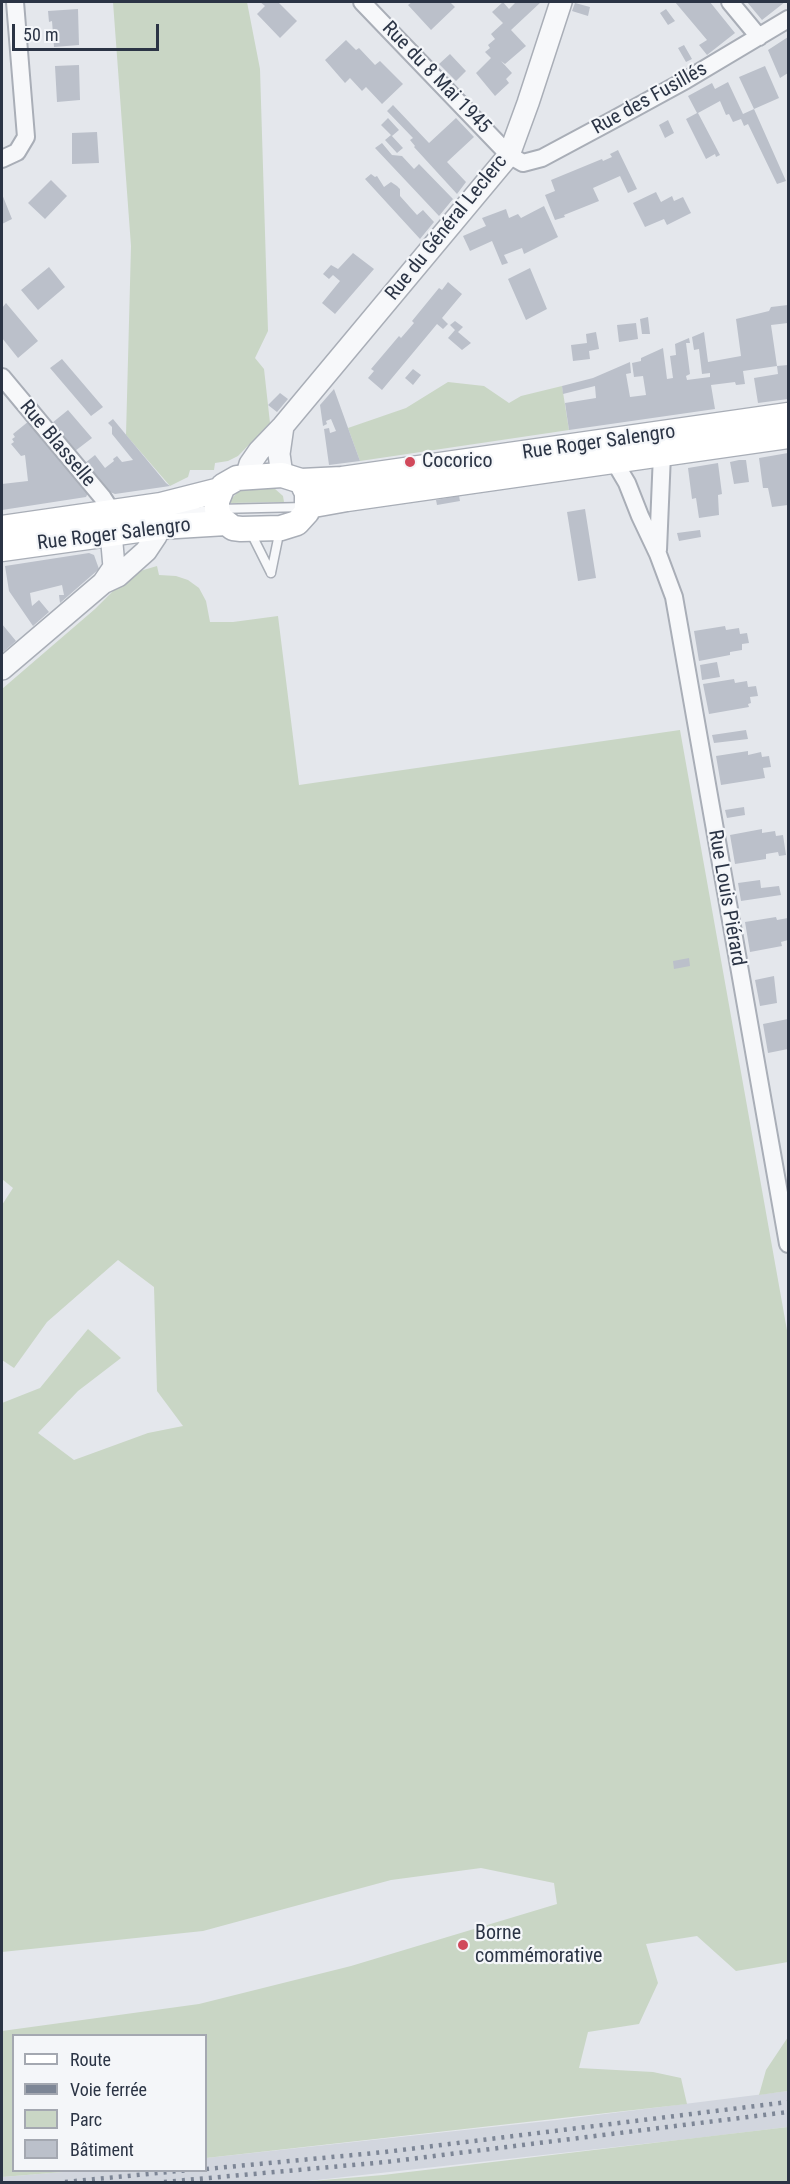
<!DOCTYPE html>
<html>
<head>
<meta charset="utf-8">
<style>
  body { margin:0 }
  #map { position:relative; width:790px; height:2184px; overflow:hidden; background:#e4e7ec; font-family:"Roboto Condensed",sans-serif }
  canvas { display:block }
  .frame { position:absolute; inset:0; border:3px solid #2b3445; pointer-events:none }
  .legend { position:absolute; left:12px; top:2034px; width:195px; height:138px; box-sizing:border-box; background:#f4f6f9; border:2px solid #a4a8b1; margin:0; padding:8px 10px; list-style:none; font-size:18px; color:#2b3445 }
  .legend li { display:flex; align-items:center; gap:12px; height:30px }
  .legend b { width:30px; border:2px solid #a4a8b1 }
  .scale { position:absolute; left:12px; top:24px; width:147px; height:27px; box-sizing:border-box; border:3px solid #2b3445; border-top:0; padding-left:8px; font-size:18px; line-height:21px; white-space:nowrap; color:#2b3445; -webkit-text-stroke:4px #f4f6f9; paint-order:stroke }
</style>
</head>
<body>
<div id="map">
<canvas width="790" height="2184"></canvas>
<div class="frame"></div>
<ul class="legend">
<li><b style="height:8px;background:#fff"></b>Route</li>
<li><b style="height:8px;background:#7d8696"></b>Voie ferrée</li>
<li><b style="height:16px;background:#c9d6c5"></b>Parc</li>
<li><b style="height:16px;background:#bbc0ca"></b>Bâtiment</li>
</ul>
<div class="scale">50 m</div>
</div>
<script>
const ctx = document.querySelector('canvas').getContext('2d');
ctx.lineJoin = 'round';
function paint(path, color) { ctx.fillStyle = color; ctx.fill(path, 'evenodd'); }
const toPath = rows => new Path2D(rows.map(r => 'M' + r).join(''));
function strokePath(path, color, width, dash) { ctx.strokeStyle = color; ctx.lineWidth = width; ctx.lineCap = dash ? 'butt' : 'round'; ctx.setLineDash(dash || []); ctx.stroke(path); }
function drawText(font, color, halo, rows, align = 'center') {
  ctx.font = font + ' "Roboto Condensed",sans-serif'; ctx.lineWidth = 4.5; ctx.setLineDash([]); ctx.textBaseline = 'middle'; ctx.strokeStyle = halo; ctx.fillStyle = color; for (const [text, x, y, turn = 0] of rows) {
    ctx.save(); ctx.translate(x, y); ctx.rotate((+turn || 0) * Math.PI / 180); ctx.textAlign = isNaN(turn) ? turn : align; if (halo) ctx.strokeText(text, 0, 0); ctx.fillText(text, 0, 0); ctx.restore();
  }
}
paint(toPath([
  [788,2091,788,2127,688,2139,299,2182,2,2182,2,2177,75,2171,206,2170,206,2158,557,2120]
]), '#d2d6de');
paint(toPath([
  [113,2,247,2,260,69,268,331,255,358,264,369,270,423,238,456,228,461,215,463,214,470,190,470,188,477,170,486,126,435,131,246],
  [448,382,484,386,509,403,521,396,562,386,569,430,360,461,348,428,406,408],
  [274,488,283,496,284,502,231,503,231,499,239,491],
  [157,566,159,575,176,576,188,580,199,588,206,601,210,622,233,622,278,616,299,785,680,730,788,1336,788,1962,736,1971,697,1936,646,1944,658,1983,639,2024,588,2032,579,2068,653,2072,681,2078,687,2104,206,2158,206,2036,14,2036,14,2170,75,2171,2,2177,2,2031,199,2004,351,1966,557,1904,554,1883,481,1868,391,1880,203,1931,2,1952,2,1403,40,1388,88,1329,121,1358,78,1391,38,1433,74,1460,148,1433,183,1426,157,1391,154,1287,118,1260,47,1322,14,1368,2,1360,2,1205,13,1188,2,1179,2,689,95,609,130,574],
  [788,2037,788,2091,759,2095,766,2070],
  [788,2127,788,2182,299,2182,383,2175]
]), '#c9d6c5');
paint(toPath([
  [260,2,278,2,297,21,280,38,257,14,265,6],
  [412,2,450,2,455,7,431,30,408,5],
  [503,2,509,9,515,3,513,2,541,2,511,30,526,46,505,64,501,61,512,73,506,79,509,83,495,96,476,73,491,58,485,52,490,48,488,45,495,39,491,34,503,23,492,12],
  [675,2,710,2,735,33,707,55,699,45,707,40],
  [747,2,785,2,762,20],
  [575,3,590,7,588,16,572,11],
  [78,9,79,45,54,47,52,21,49,22,48,11],
  [666,9,675,21,668,25,660,13],
  [788,37,788,73,780,78,768,50],
  [346,40,356,50,359,48,375,65,380,61,403,84,382,104,366,87,362,91,350,78,345,83,325,60],
  [684,45,692,59,686,62,678,48],
  [450,54,466,71,456,81,439,64],
  [79,65,80,100,57,102,55,66],
  [765,66,779,98,754,109,739,77],
  [728,82,743,114,754,109,786,181,777,184,748,124,744,126,741,119,733,122,729,114,726,115,720,101,698,113,720,155,716,157,715,154,706,159,686,119,697,113,688,96,712,83,715,89],
  [393,105,429,143,456,118,474,137,447,162,466,182,457,194,414,147,415,146,410,140,413,138,387,111],
  [388,118,399,130,392,136,381,125],
  [668,120,674,133,665,138,659,125],
  [97,132,99,163,72,164,72,133],
  [391,135,403,148,397,153,385,140],
  [382,143,392,155,402,156,414,169,419,164,453,199,439,216,375,148],
  [618,150,637,189,628,193,620,176,593,188,599,201,564,215,565,217,555,220,545,195,555,191,551,180,602,159,603,161,612,157,610,154],
  [371,174,375,177,377,176,384,187,391,182,397,186,400,189,400,196,417,215,423,210,434,222,420,239,365,179],
  [51,180,67,196,45,219,28,203],
  [656,192,661,202,672,196,674,201,683,197,691,213,667,225,664,219,645,227,633,203],
  [2,194,12,219,2,224],
  [544,206,558,237,524,254,522,248,504,255,508,263,502,265,492,241,470,251,463,236,486,226,482,218,506,209,509,218,518,214,521,218],
  [353,253,374,269,335,314,322,303,340,281,333,275,329,279,323,274,331,265,338,269],
  [49,267,65,287,38,310,21,290],
  [530,268,547,309,526,320,508,279],
  [448,282,462,294,442,318,448,324,443,329,437,324,382,390,368,378,374,371,371,369,399,336,401,338,414,323,412,321,439,288,442,290],
  [6,303,38,341,18,358,2,338,2,308],
  [788,305,788,323,771,325,777,366,788,365,788,399,758,403,754,378,778,374,777,366,743,371,745,384,736,385,735,382,711,385,715,409,569,430,565,403,596,398,595,386,563,394,562,386,593,378,630,362,631,373,626,374,630,397,646,395,643,376,634,377,632,363,641,361,641,358,663,348,667,379,673,378,670,356,676,355,675,344,689,338,690,343,686,343,690,374,686,376,687,380,710,377,710,373,702,374,699,349,694,350,692,337,704,332,708,362,741,356,736,319,769,311,771,307],
  [648,317,650,334,642,334,640,319],
  [455,321,463,327,458,332,471,343,462,350,448,338,455,330,450,325],
  [636,323,638,339,619,342,617,325],
  [596,332,599,349,589,351,590,359,573,361,571,345,587,343,586,334],
  [62,359,103,407,91,416,50,368],
  [413,369,421,375,413,385,405,378],
  [334,389,352,439,360,461,329,465,324,429,329,428,330,433,336,431,331,419,326,421,327,424,323,426,320,405],
  [280,393,288,399,277,412,268,405],
  [68,410,92,438,75,451,52,423],
  [113,419,166,483,170,486,115,494,110,492,85,463,95,455,105,468,114,461,113,459,117,456,122,462,133,460,112,434,112,427,108,423],
  [29,421,88,493,86,497,2,510,2,484,28,481,25,455,21,456,11,444,14,442,12,439,15,437,13,434],
  [788,453,788,505,772,507,768,488,763,488,759,458],
  [739,460,746,460,749,482,734,484,730,462],
  [718,463,722,494,718,495,719,515,699,518,696,498,692,499,688,468],
  [459,496,460,501,437,505,436,500],
  [585,509,596,578,578,581,567,512],
  [700,530,701,537,679,541,677,533],
  [89,553,94,555,99,569,60,603,59,595,64,595,62,585,30,593,32,606,39,600,49,612,33,626,9,591,5,566],
  [2,624,16,641,2,653],
  [725,626,726,630,739,628,740,634,747,633,749,643,742,644,742,650,730,652,730,655,699,661,694,631],
  [717,662,720,677,702,680,700,665],
  [734,679,735,683,747,681,748,687,756,686,758,696,750,697,751,703,748,704,749,707,709,714,703,684],
  [746,730,748,739,714,743,712,735],
  [748,751,748,755,761,752,762,757,769,756,771,767,763,768,765,778,721,785,716,756],
  [744,807,745,815,727,818,725,810],
  [762,829,762,833,775,831,776,836,783,835,786,855,779,856,778,852,766,854,766,859,735,864,730,835],
  [760,880,761,888,779,886,781,895,741,901,738,883],
  [776,917,777,920,788,918,788,940,781,942,782,946,750,952,745,922],
  [689,958,690,966,674,969,673,961],
  [774,976,777,1003,760,1006,755,980],
  [788,1019,788,1049,768,1053,763,1024]
]), '#bbc0ca');
const service = toPath([
  [165,516,217,509,305,507],
  [251,533,271,573],
  [271,573,280,529]
]);
const minor = toPath([
  [362,2,509,155,523,163,542,158,611,121,686,80,788,19],
  [730,2,759,37],
  [2,159,17,152,26,137,15,2],
  [2,377,103,498,112,512],
  [614,461,627,483,640,516,658,554,674,597,788,1244],
  [658,550,662,454]
]);
const tertiary = toPath([
  [282,475,279,454,283,426],
  [246,477,250,464,259,451,283,426,509,155,528,103,561,2],
  [103,583,114,567,112,544,106,534],
  [2,669,103,583,118,576,146,551,156,536,160,527]
]);
const secondary = toPath([
  [282,475,301,481,307,493,307,512,297,523,281,528,241,529,233,528,220,518,217,509,217,501,223,486,237,478,282,475],
  [301,481,342,479,788,415],
  [308,506,347,499,788,436],
  [2,528,161,505,220,490],
  [2,549,160,527,226,523]
]);
strokePath(service, '#a9aeb7', 11);
strokePath(minor, '#a9aeb7', 20);
strokePath(tertiary, '#a9aeb7', 24);
strokePath(secondary, '#a9aeb7', 27);
strokePath(service, '#f7f8fa', 8);
strokePath(minor, '#f7f8fa', 16);
strokePath(tertiary, '#f7f8fa', 21);
strokePath(secondary, '#fff', 24);
strokePath(toPath([
  [206,2169,385,2152,788,2102],
  [65,2182,189,2170],
  [164,2182,386,2162,788,2112]
]), '#7d8696', 4.5, [3, 6]);
for (const [x, y, r, color] of [
  [410,462,6,"#d1495b"],
  [463,1945,6,"#d1495b"]
]) { const dot = new Path2D(); dot.arc(x, y, r, 0, 2 * Math.PI); ctx.fillStyle = color; ctx.fill(dot); strokePath(dot, '#f4f6f9', 2); }
drawText('20px', '#2b3445', '#f4f6f9', [
  ["Rue du 8 Mai 1945",436,78,46],
  ["Rue des Fusillés",650,99,-29],
  ["Rue du Général Leclerc",447,228,-51],
  ["Rue Roger Salengro",599,443,-8],
  ["Rue Blasselle",57,444,50],
  ["Rue Roger Salengro",114,535,-7],
  ["Rue Louis Piérard",726,898,80]
]);
drawText('20px', '#2b3445', '#f4f6f9', [
  ["Cocorico",422,462],
  ["Borne",475,1934],
  ["commémorative",475,1957]
], 'left');
</script>
</body>
</html>
